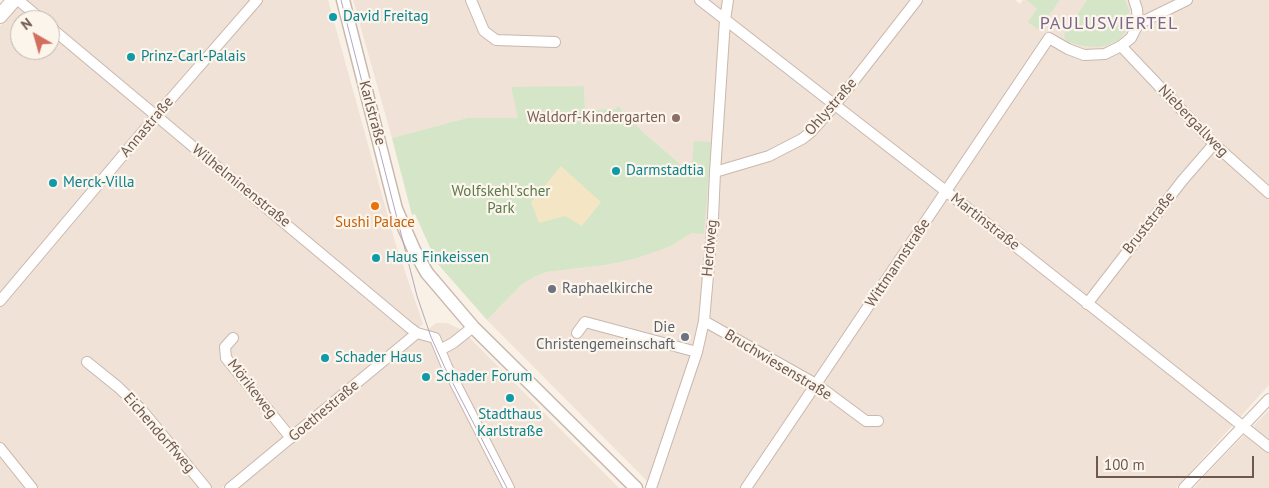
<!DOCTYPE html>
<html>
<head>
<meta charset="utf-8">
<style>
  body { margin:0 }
  #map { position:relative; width:1269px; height:488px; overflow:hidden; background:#f9f0e6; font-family:"PT Sans",sans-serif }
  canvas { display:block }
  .north { position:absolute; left:10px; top:10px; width:50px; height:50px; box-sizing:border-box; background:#fcf5ec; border:1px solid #c4b6ad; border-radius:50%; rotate:322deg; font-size:14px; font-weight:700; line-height:20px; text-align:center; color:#6f584f }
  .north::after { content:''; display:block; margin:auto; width:18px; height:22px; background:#d36e5c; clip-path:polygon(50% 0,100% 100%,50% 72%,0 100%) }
  .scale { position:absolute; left:1096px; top:456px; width:158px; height:22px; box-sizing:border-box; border:2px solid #6f584f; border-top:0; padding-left:6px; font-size:15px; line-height:18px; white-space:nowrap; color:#6f584f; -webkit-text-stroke:4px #fcf5ec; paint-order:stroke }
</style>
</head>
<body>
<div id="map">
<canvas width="1269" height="488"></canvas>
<div class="north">N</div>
<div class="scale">100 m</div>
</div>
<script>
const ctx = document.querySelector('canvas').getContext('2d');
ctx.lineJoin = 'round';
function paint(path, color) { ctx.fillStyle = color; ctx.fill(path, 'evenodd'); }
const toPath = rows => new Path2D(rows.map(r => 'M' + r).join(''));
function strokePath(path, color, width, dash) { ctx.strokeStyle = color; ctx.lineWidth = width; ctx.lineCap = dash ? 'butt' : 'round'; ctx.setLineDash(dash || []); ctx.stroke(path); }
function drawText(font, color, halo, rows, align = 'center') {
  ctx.font = font + ' "PT Sans",sans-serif'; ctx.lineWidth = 4.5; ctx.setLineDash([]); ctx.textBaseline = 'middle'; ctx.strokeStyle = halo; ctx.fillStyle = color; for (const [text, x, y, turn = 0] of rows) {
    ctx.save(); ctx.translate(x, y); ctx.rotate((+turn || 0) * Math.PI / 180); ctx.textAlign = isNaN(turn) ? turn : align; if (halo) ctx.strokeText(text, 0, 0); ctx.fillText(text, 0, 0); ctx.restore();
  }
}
paint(toPath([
  [22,0,328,0,395,242,423,324,222,488,0,488,0,26],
  [20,20,50,20,50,50,20,50],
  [353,0,1015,0,1020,4,1023,0,1026,0,1037,9,1039,30,1060,0,1087,0,1064,35,1129,9,1125,0,1269,0,1269,385,1176,488,654,488,487,320,521,285,534,277,547,272,605,265,669,247,692,233,691,175,686,174,679,163,644,133,618,106,615,109,585,110,584,86,511,88,519,118,467,118,392,138],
  [436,323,447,323,462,330,619,488,237,488],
  [1269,410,1269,488,1194,488,1212,468]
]), '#f0e2d6');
paint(toPath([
  [1026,0,1060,0,1039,30,1028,22,1037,9],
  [1087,0,1125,0,1129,9,1129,22,1126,31,1118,40,1108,45,1097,47,1084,46,1068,42,1065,39,1064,34],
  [584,86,585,110,615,109,618,106,644,133,679,163,686,174,691,175,694,141,711,142,704,234,692,233,669,247,633,259,605,265,547,272,534,277,521,285,487,320,437,263,415,214,412,215,392,138,467,118,518,118,511,87]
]), '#d5e5c7');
paint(toPath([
  [561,166,601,202,582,226,565,216,539,223,531,202]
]), '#f4e6c5');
const minor = toPath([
  [18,0,42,20],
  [471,0,484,31,496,40,555,42],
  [700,0,947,192,1269,447],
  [1138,24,1187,0],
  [50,27,410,328,417,333,435,338,447,367,509,488],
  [1121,46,1214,144,1269,193],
  [715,172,769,156,802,139,811,132,835,105,917,0],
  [0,301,156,116,257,0],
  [1087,304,1182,181,1214,144],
  [704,321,816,384,866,421,878,421],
  [577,333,585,322,697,352],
  [233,338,225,347,226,358,291,438],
  [440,350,453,343,473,327],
  [87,362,118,387,141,409,206,488],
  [0,448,32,488],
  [230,488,417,333],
  [651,488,697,352,704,321,713,218,715,172,725,20,728,0],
  [746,488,1049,38,1068,49,1084,55,1105,54,1121,46,1131,38,1138,24,1137,9,1134,0],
  [1184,488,1269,399]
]);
const tertiary = toPath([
  [343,0,396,209,414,250,427,273,473,327,636,488]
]);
const secondary = toPath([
  [0,16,14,0]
]);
strokePath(minor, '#c9b8ae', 12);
strokePath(tertiary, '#c9b8ae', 15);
strokePath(secondary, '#cdbaaf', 16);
strokePath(minor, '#fff', 10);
strokePath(tertiary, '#fff', 12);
strokePath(secondary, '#fff', 14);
strokePath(toPath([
  [341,0,417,296,431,337,445,368,507,488]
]), '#b3a6c1', 1);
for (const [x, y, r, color] of [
  [333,17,5,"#0f9aa8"],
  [131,57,5,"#0f9aa8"],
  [676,118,5,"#8d6e63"],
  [616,171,5,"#0f9aa8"],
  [53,183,5,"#0f9aa8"],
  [375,206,5,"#e8710a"],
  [376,258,5,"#0f9aa8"],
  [552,289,5,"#6b7280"],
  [685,337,5,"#6b7280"],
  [325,358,5,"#0f9aa8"],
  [426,377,5,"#0f9aa8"],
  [510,398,5,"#0f9aa8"]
]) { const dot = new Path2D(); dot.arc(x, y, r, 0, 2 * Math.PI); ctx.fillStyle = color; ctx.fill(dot); strokePath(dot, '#fcf5ec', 2); }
drawText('15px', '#0d838f', '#fcf5ec', [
  ["David Freitag",343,17],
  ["Prinz-Carl-Palais",141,57],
  ["Darmstadtia",626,171],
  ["Merck-Villa",63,183],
  ["Haus Finkeissen",386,258],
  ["Schader Haus",335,358],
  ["Schader Forum",436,377],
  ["Stadthaus",510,415,"center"],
  ["Karlstraße",510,432,"center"]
], 'left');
drawText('15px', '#6f584f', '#fcf5ec', [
  ["Ohlystraße",831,107,-49],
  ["Karlstraße",372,113,75],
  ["Niebergallweg",1193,121,46],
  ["Annastraße",147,127,-50],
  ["Wilhelminenstraße",241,186,39],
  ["Martinstraße",985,222,38],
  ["Bruststraße",1149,223,-52],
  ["Herdweg",710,248,-85],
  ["Wittmannstraße",898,263,-56],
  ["Bruchwiesenstraße",778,365,31],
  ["Mörikeweg",252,389,52],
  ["Goethestraße",324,411,-40],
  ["Eichendorffweg",159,433,49]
]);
drawText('15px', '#785e54', '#fcf5ec', [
  ["Waldorf-Kindergarten",666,118]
], 'right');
drawText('15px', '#5c794b', '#fcf5ec', [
  ["Wolfskehl'scher",501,192],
  ["Park",501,209]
]);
drawText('15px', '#c56008', '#fcf5ec', [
  ["Sushi Palace",375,223]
]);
drawText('15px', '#5b616d', '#fcf5ec', [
  ["Raphaelkirche",562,289],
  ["Die",675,328,"right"],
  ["Christengemeinschaft",675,345,"right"]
], 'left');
ctx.letterSpacing = '1px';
drawText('18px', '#7c668b', '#fcf5ec', [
  ["PAULUSVIERTEL",1109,24]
]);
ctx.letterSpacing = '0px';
</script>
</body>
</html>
